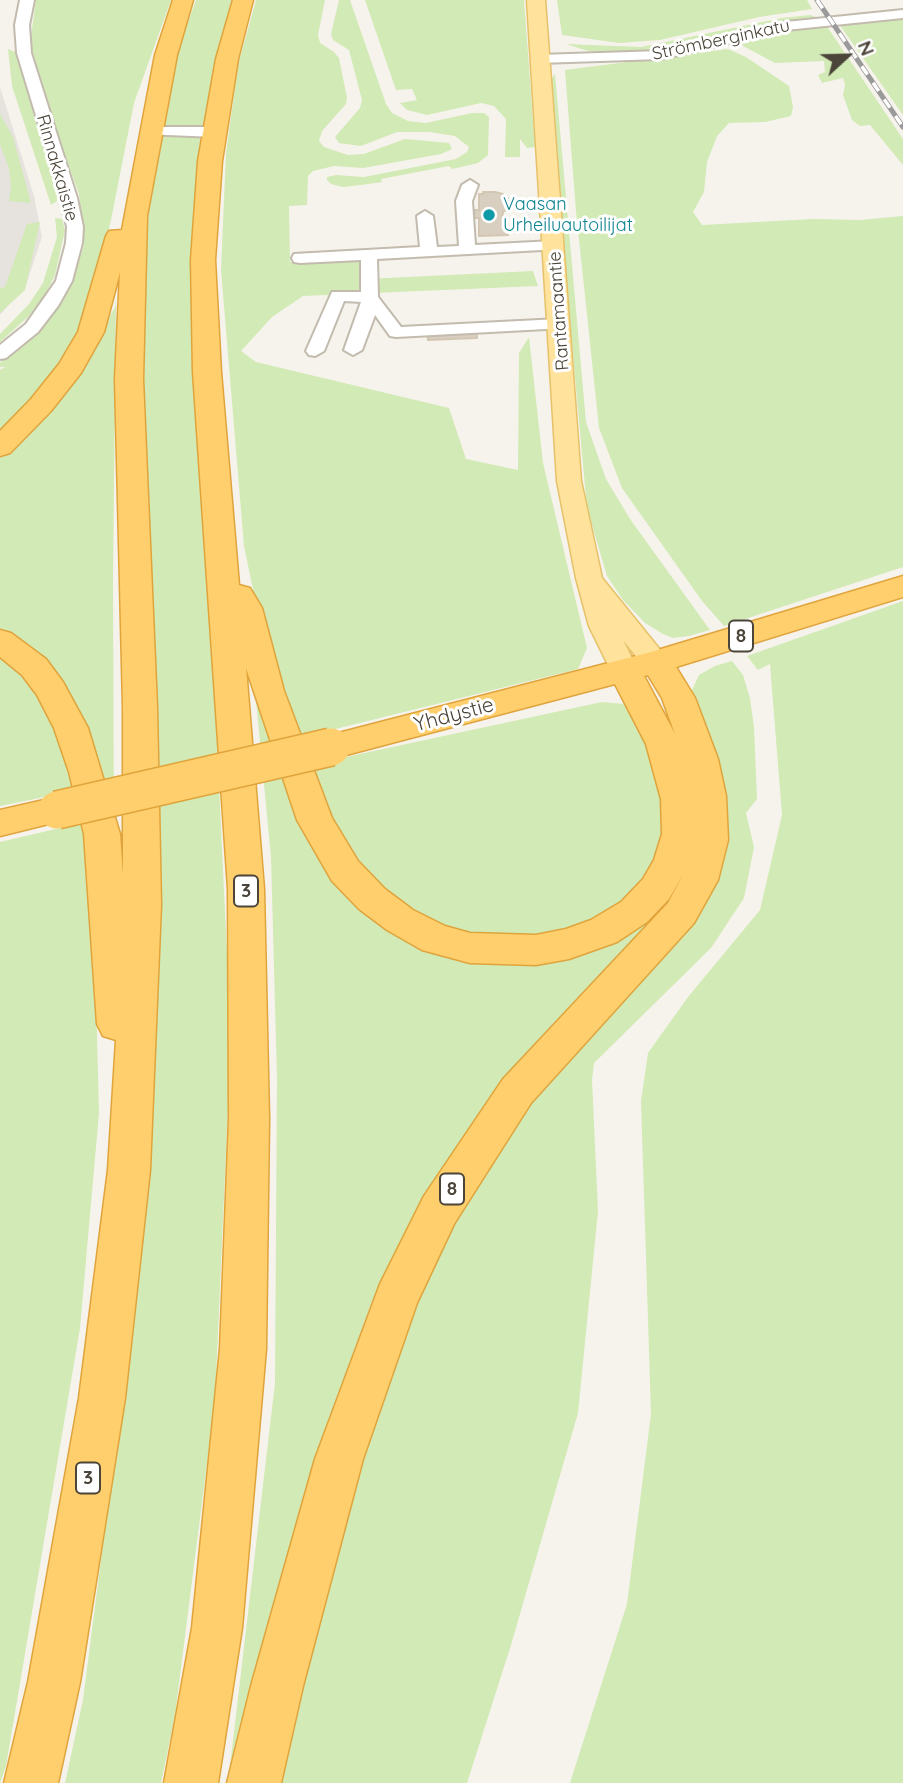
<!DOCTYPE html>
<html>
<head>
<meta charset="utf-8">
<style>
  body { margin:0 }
  #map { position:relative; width:903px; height:1783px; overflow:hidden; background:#f6f3ec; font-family:Quicksand,sans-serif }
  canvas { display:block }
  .north { position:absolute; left:812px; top:21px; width:70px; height:70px; -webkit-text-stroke:5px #fff; paint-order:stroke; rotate:68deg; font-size:19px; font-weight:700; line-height:28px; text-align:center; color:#4b4439 }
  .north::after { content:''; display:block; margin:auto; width:24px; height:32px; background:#4b4439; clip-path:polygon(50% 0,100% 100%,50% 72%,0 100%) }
</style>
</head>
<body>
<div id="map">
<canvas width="903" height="1783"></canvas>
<div class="north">N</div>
</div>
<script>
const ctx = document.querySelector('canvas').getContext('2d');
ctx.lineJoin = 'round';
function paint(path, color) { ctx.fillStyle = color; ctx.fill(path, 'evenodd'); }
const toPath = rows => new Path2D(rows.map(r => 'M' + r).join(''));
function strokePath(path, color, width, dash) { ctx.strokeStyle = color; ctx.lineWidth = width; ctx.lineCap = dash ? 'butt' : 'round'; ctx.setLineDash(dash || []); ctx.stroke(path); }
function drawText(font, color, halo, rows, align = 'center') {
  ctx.font = font + ' Quicksand,sans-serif'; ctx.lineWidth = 6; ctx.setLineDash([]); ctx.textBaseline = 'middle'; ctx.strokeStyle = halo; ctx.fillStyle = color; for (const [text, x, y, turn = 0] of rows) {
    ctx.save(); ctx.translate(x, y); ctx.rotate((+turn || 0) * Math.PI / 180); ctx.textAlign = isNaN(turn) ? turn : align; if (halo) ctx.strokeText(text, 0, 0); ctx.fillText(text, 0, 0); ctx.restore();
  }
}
paint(toPath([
  [0,87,34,196,42,237,26,285,0,315]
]), '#e6e2dd');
paint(toPath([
  [36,0,171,0,134,103,111,220,97,278,80,329,29,407,0,432,0,370,5,367,0,367,0,363,51,315,72,283,84,245,79,194,37,79,30,43],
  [196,0,233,0,203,128,198,134,201,138,192,248,193,341,209,575,231,1038,215,1400,175,1715,161,1783,65,1783,83,1700,149,1186,159,911,143,369,144,250,160,126,180,44],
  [256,0,325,0,318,35,320,43,334,52,339,58,347,98,346,104,322,131,319,141,324,147,348,155,364,154,405,139,449,143,452,149,441,154,363,168,334,166,313,171,308,176,307,205,289,206,290,262,365,260,366,279,533,271,538,286,303,296,272,317,241,351,256,362,449,408,466,459,518,470,519,353,529,337,543,463,587,648,578,669,295,739,266,652,244,546,221,270,226,153,238,65],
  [339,0,350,0,386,104,392,113,408,121,426,123,472,113,484,113,489,117,488,155,478,163,452,169,449,166,381,179,382,182,361,185,343,187,331,184,327,180,327,177,336,175,364,177,456,159,467,152,469,147,455,136,430,132,397,132,361,146,339,143,335,137,360,108,362,100,349,50,333,40,331,34],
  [365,0,524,0,535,147,527,148,520,139,520,157,505,157,506,119,494,106,481,103,427,115,407,110,400,103,417,100,412,89,396,90],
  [557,0,807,0,812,9,759,17,660,40,619,43,562,35],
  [810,15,816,17,751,29,682,47,647,52,607,53,588,51,566,44,641,47,782,18],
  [903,18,903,115,839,24],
  [826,25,903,139,903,165,870,125,860,126,852,120,843,95,845,85,843,78,822,83,818,75,825,72,824,61,775,63,743,46,741,42,783,30],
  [8,49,15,52,20,62,38,131,62,198,51,205,12,86],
  [728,49,746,57,789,86,793,107,791,116,765,122,729,123,717,136,707,162,704,192,693,212,702,225,813,219,860,220,903,216,903,567,724,626,702,601,622,488,599,428,576,211,565,70],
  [555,74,586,422,606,479,630,519,710,630,689,636,673,638,663,634,645,623,623,600,607,576,587,508,548,83],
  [0,114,13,137,31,203,9,201,11,186,9,168,0,144],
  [55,218,62,219,65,230,55,275,45,295,29,316,0,342,0,334,29,304,43,283,57,237],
  [40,222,25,290,0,313,0,288,5,287,27,224],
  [116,295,113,581,114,835,93,749,72,697,32,650,0,630,0,455,79,370,115,307],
  [903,601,903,1783,570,1783,627,1604,651,1414,641,1101,648,1053,688,997,760,910,782,815,770,664,758,670,747,656],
  [0,654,28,682,54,726,74,791,0,806],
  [732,661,743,675,750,698,754,727,757,799,746,813,754,847,744,898,711,948,594,1063,592,1080,598,1211,578,1413,511,1645,467,1783,276,1783,362,1442,438,1250,495,1140,691,926,692,690,699,675,715,666],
  [255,690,309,831,474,959,632,925,678,896,423,1206,364,1322,231,1783,228,1783,275,1383,277,1078,271,857],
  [602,702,624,704,647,728,662,787,667,851,638,891,600,922,534,942,472,936,400,910,347,851,304,766],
  [86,822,95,956,99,1113,80,1328,6,1766,0,1783,0,842]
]), '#d2eab5');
const building = toPath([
  [483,192,495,192,503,194,503,198,508,198,508,211,503,211,502,224,508,224,508,235,479,236,479,218,475,218,474,210,479,210,479,194,484,194,483,192],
  [476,330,477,338,428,340,427,333,476,330]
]);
paint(building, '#d8cfc1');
strokePath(building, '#d3c7b4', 2);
const minor = toPath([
  [20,0,34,0,29,25,31,53,77,198,83,227,82,243,72,281,58,306,38,332,6,358,0,359,0,345,26,324,56,281,66,243,67,227,61,198,17,53,15,25,20,0],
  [903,10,903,18,786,30,661,59,539,63,532,59,539,55,661,51,786,22,903,10],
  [149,127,215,127,223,132,215,137,144,134,142,131,144,128,149,127],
  [470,180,478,185,472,201,475,245,554,241,562,246,560,249,377,259,378,297,401,327,559,319,568,324,565,328,396,337,390,336,375,315,362,350,353,355,344,350,361,302,344,301,324,351,315,356,309,355,306,351,332,292,361,292,361,260,300,263,294,262,292,258,294,254,420,247,417,216,425,211,433,216,437,247,459,246,456,201,462,185,470,180]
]);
const major = toPath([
  [527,0,545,0,581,481,602,578,670,662,666,669,656,672,646,669,623,640,638,670,634,677,624,680,614,677,589,626,576,578,557,481,527,0]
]);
const highway = toPath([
  [173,0,193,0,177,55,147,216,143,379,157,707,161,905,150,1170,125,1398,80,1682,58,1783,4,1783,28,1682,79,1398,108,1170,116,1040,103,1036,97,1024,84,834,69,772,54,728,37,695,22,675,0,657,0,630,11,633,46,659,63,682,88,728,120,834,123,875,123,707,115,379,120,272,104,332,81,373,51,411,10,453,0,456,0,431,31,399,59,364,78,332,106,236,109,231,122,230,155,55,173,0],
  [233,0,253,0,238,59,222,161,215,260,221,372,239,585,250,588,262,608,284,691,332,818,358,861,385,889,413,910,445,926,470,933,536,935,566,929,591,920,621,902,643,879,654,860,662,834,661,799,646,744,615,684,331,759,319,756,314,747,319,738,651,652,903,576,903,597,676,667,695,698,718,759,726,796,728,840,718,880,694,923,531,1103,454,1224,417,1303,363,1459,303,1686,281,1783,227,1783,251,1686,315,1459,380,1284,424,1196,503,1079,668,903,684,873,669,899,647,922,617,942,569,959,536,965,470,963,422,950,387,930,359,909,332,881,297,820,246,668,264,889,269,1118,266,1349,242,1628,218,1783,164,1783,192,1628,220,1349,229,1118,228,889,193,372,191,260,198,161,216,59,233,0],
  [648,675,662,698,675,734,644,676,648,675],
  [57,797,69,801,75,810,69,819,0,836,0,810,57,797]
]);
strokePath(minor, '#c2bbae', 4);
strokePath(major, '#e6c16a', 3);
strokePath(highway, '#e0a43c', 3);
paint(minor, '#fff');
paint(major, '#ffe39c');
paint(highway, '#ffcf6e');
const rail = toPath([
  [817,0,903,127]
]);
strokePath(rail, '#9a9a9a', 5);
strokePath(rail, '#fff', 3.5, [10]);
const highwayBridge = toPath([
  [57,810,331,747]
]);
strokePath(highwayBridge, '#e0a43c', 40, []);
strokePath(highwayBridge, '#ffcf6e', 37);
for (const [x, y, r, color] of [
  [489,215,7,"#0f9aa8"]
]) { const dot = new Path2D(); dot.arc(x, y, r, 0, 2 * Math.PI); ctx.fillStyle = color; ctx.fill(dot); strokePath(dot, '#fff', 2.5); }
drawText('18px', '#4b4439', '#fff', [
  ["Strömberginkatu",721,40,-12],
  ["Rinnakkaistie",57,168,74],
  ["Rantamaantie",559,311,-94]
]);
drawText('18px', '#0d838f', '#fff', [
  ["Vaasan",503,205],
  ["Urheiluautoilijat",503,226]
], 'left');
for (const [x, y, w] of [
  [741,636,24],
  [246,891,24],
  [452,1189,24],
  [88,1478,24]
]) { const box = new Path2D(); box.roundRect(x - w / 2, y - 15.5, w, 31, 5); ctx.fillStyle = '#fff'; ctx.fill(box); strokePath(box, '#4b4439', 2); }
drawText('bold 19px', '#4b4439', null, [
  ["8",741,636],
  ["3",246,891],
  ["8",452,1189],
  ["3",88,1478]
]);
drawText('21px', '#4b4439', '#fff', [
  ["Yhdystie",454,715,-15]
]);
</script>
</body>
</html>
